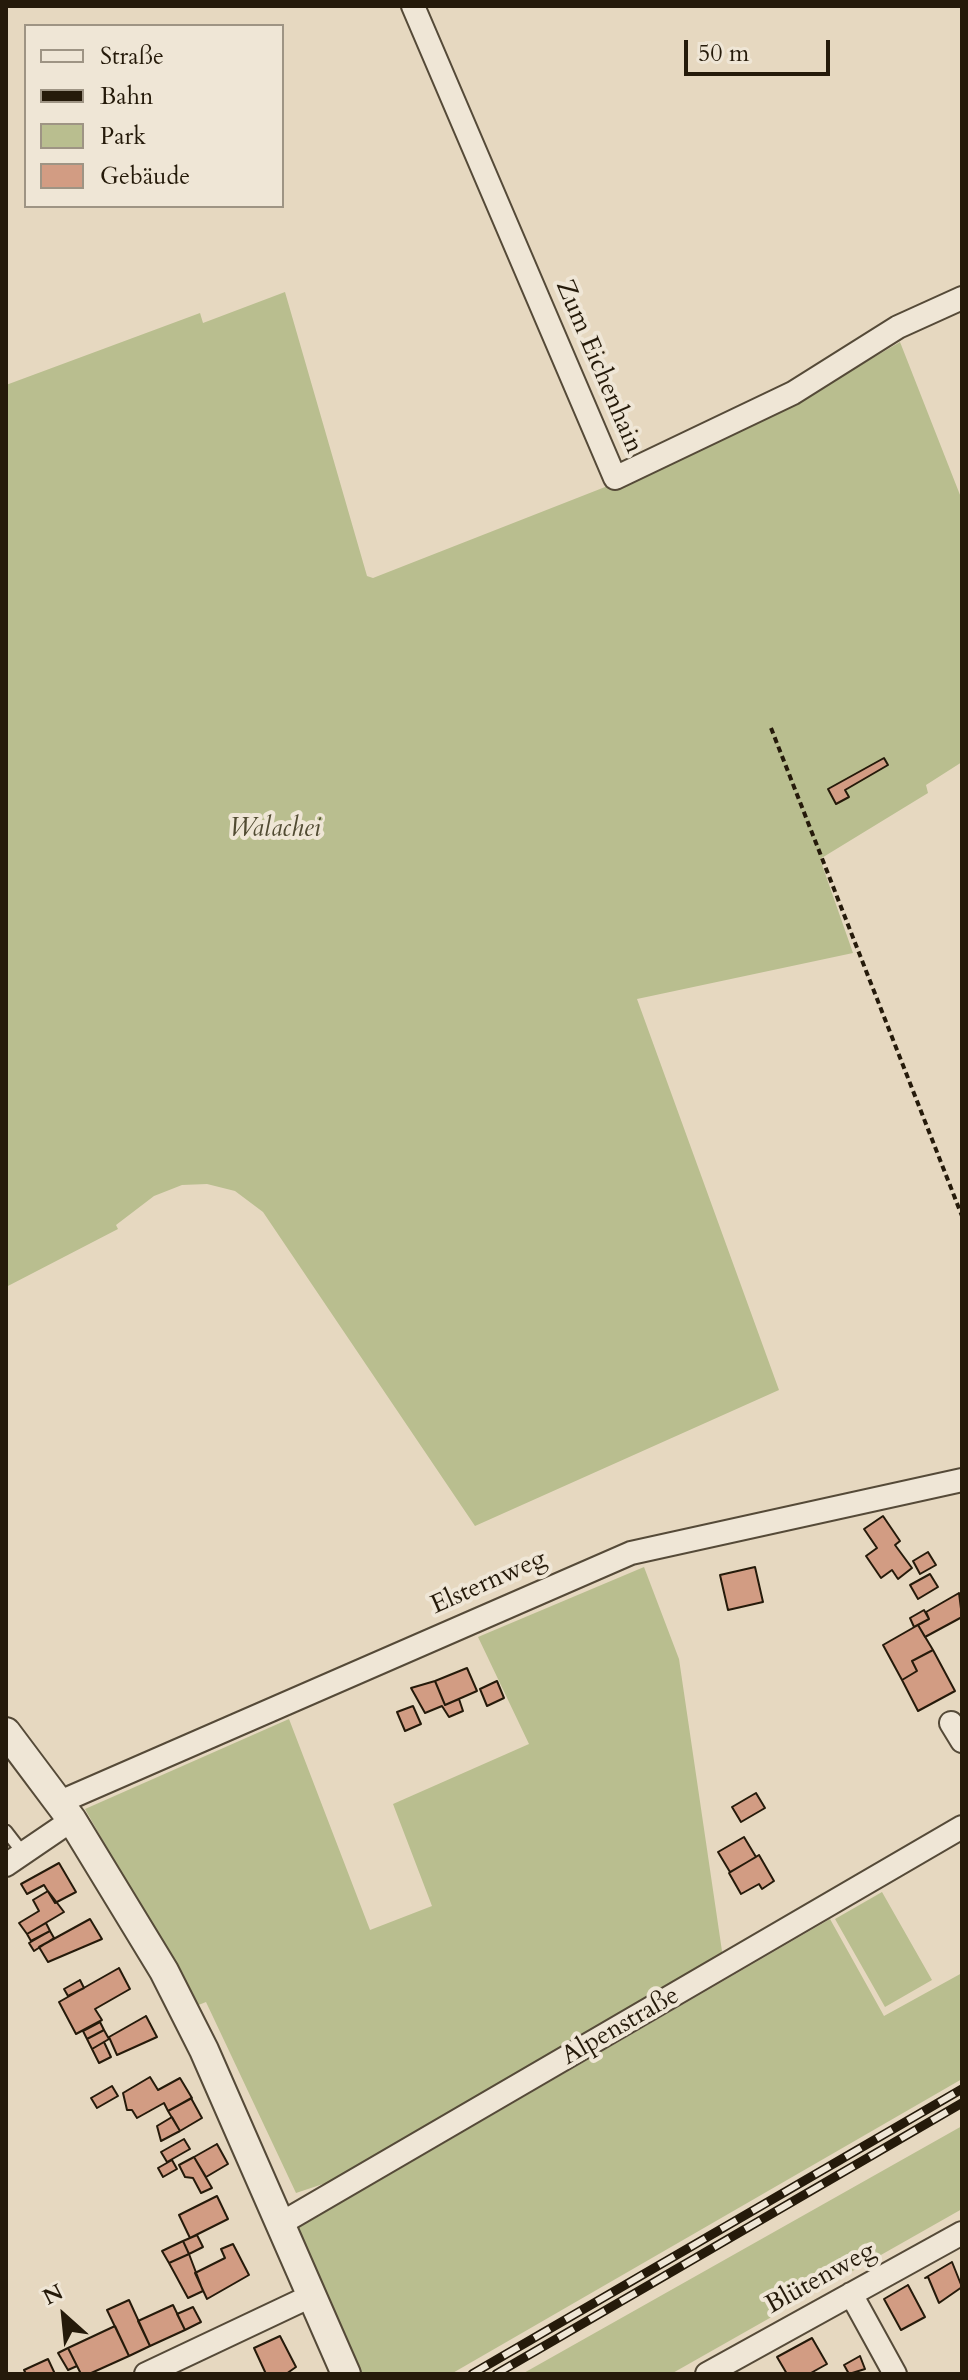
<!DOCTYPE html>
<html>
<head>
<meta charset="utf-8">
<style>
  body { margin:0 }
  #map { position:relative; width:968px; height:2380px; overflow:hidden; background:#e6d8c0; font-family:Cardo,serif }
  canvas { display:block }
  .frame { position:absolute; inset:0; border:8px solid #251a0a; pointer-events:none }
  .legend { position:absolute; left:24px; top:24px; width:260px; height:184px; box-sizing:border-box; background:#efe6d6; border:2px solid #9e9484; margin:0; padding:10px 14px; list-style:none; font-size:24px; color:#251a0a }
  .legend li { display:flex; align-items:center; gap:16px; height:40px }
  .legend b { width:40px; border:2px solid #9e9484 }
  .north { position:absolute; left:24px; top:2276px; width:80px; height:80px; -webkit-text-stroke:6px #efe6d6; paint-order:stroke; rotate:333deg; font-size:22px; font-weight:700; line-height:32px; text-align:center; color:#251a0a }
  .north::after { content:''; display:block; margin:auto; width:28px; height:36px; background:#251a0a; clip-path:polygon(50% 0,100% 100%,50% 72%,0 100%) }
  .scale { position:absolute; left:684px; top:40px; width:146px; height:36px; box-sizing:border-box; border:4px solid #251a0a; border-top:0; padding-left:10px; font-size:24px; line-height:28px; white-space:nowrap; color:#251a0a; -webkit-text-stroke:6px #efe6d6; paint-order:stroke }
</style>
</head>
<body>
<div id="map">
<canvas width="968" height="2380"></canvas>
<div class="frame"></div>
<ul class="legend">
<li><b style="height:10px;background:#efe6d6"></b>Straße</li>
<li><b style="height:10px;background:#251a0a"></b>Bahn</li>
<li><b style="height:22px;background:#b9be8f"></b>Park</li>
<li><b style="height:22px;background:#d29c83"></b>Gebäude</li>
</ul>
<div class="north">N</div>
<div class="scale">50 m</div>
</div>
<script>
const ctx = document.querySelector('canvas').getContext('2d');
ctx.lineJoin = 'round';
function paint(path, color) { ctx.fillStyle = color; ctx.fill(path, 'evenodd'); }
const toPath = rows => new Path2D(rows.map(r => 'M' + r).join(''));
function strokePath(path, color, width, dash) { ctx.strokeStyle = color; ctx.lineWidth = width; ctx.lineCap = dash ? 'butt' : 'round'; ctx.setLineDash(dash || []); ctx.stroke(path); }
function drawText(font, color, halo, rows, align = 'center') {
  ctx.font = font + ' Cardo,serif'; ctx.lineWidth = 8; ctx.setLineDash([]); ctx.textBaseline = 'middle'; ctx.strokeStyle = halo; ctx.fillStyle = color; for (const [text, x, y, turn = 0] of rows) {
    ctx.save(); ctx.translate(x, y); ctx.rotate((+turn || 0) * Math.PI / 180); ctx.textAlign = isNaN(turn) ? turn : align; if (halo) ctx.strokeText(text, 0, 0); ctx.fillText(text, 0, 0); ctx.restore();
  }
}
paint(toPath([
  [285,292,367,576,373,578,651,469,792,405,900,342,962,500,962,762,926,785,928,793,820,859,853,953,637,999,779,1390,475,1526,263,1212,235,1191,207,1184,182,1185,154,1196,116,1225,118,1229,6,1287,6,385,200,313,203,323],
  [644,1567,679,1659,723,1958,347,2176,296,2193,206,2002,196,2006,85,1809,289,1719,370,1930,432,1906,393,1804,529,1744,478,1637],
  [882,1892,932,1980,885,2007,835,1919],
  [830,1919,884,2016,962,1973,962,2079,451,2374,359,2374,325,2302,320,2278,298,2228],
  [962,2126,962,2209,671,2374,522,2374]
]), '#b9be8f');
const building = toPath([
  [884,758,888,765,845,790,849,797,836,804,828,789,884,758],
  [883,1516,900,1541,895,1545,912,1568,898,1579,892,1570,881,1578,866,1556,877,1548,864,1529,883,1516],
  [928,1552,936,1565,920,1574,913,1561,928,1552],
  [755,1567,763,1602,728,1610,720,1575,755,1567],
  [930,1574,938,1587,918,1599,910,1585,930,1574],
  [959,1593,962,1617,925,1637,918,1625,929,1619,926,1612,959,1593],
  [924,1610,929,1619,914,1627,910,1618,924,1610],
  [918,1625,933,1650,912,1661,917,1671,902,1680,883,1645,918,1625],
  [933,1650,955,1691,918,1711,902,1680,917,1671,912,1661,933,1650],
  [467,1668,477,1691,445,1705,435,1681,467,1668],
  [435,1681,445,1705,459,1699,463,1711,449,1717,442,1706,425,1713,411,1688,435,1681],
  [497,1681,504,1698,487,1706,480,1689,497,1681],
  [413,1706,421,1724,405,1731,397,1712,413,1706],
  [756,1793,765,1808,741,1822,732,1807,756,1793],
  [744,1837,756,1857,730,1872,718,1852,744,1837],
  [759,1855,774,1881,762,1889,759,1884,741,1894,729,1873,759,1855],
  [59,1863,76,1892,55,1903,44,1885,27,1894,21,1884,59,1863],
  [48,1891,64,1912,27,1934,19,1923,39,1911,33,1900,48,1891],
  [90,1919,102,1939,48,1962,39,1947,90,1919],
  [46,1923,50,1931,31,1941,27,1934,46,1923],
  [50,1931,54,1938,34,1951,29,1943,50,1931],
  [119,1968,130,1989,95,2009,102,2020,76,2034,59,2002,119,1968],
  [80,1980,84,1988,68,1996,64,1989,80,1980],
  [146,2016,157,2037,117,2055,109,2037,146,2016],
  [100,2022,104,2030,87,2039,83,2031,100,2022],
  [104,2030,109,2039,92,2049,87,2039,104,2030],
  [104,2042,111,2057,99,2063,92,2049,104,2042],
  [150,2077,158,2090,180,2078,192,2098,168,2111,164,2103,137,2118,132,2110,127,2110,123,2093,150,2077],
  [112,2086,118,2096,97,2108,91,2098,112,2086],
  [191,2098,202,2118,180,2131,168,2111,191,2098],
  [172,2117,180,2131,161,2141,157,2126,172,2117],
  [184,2139,190,2149,167,2162,161,2152,184,2139],
  [217,2144,228,2164,206,2177,194,2157,217,2144],
  [194,2157,212,2188,201,2193,193,2178,185,2177,179,2165,194,2157],
  [172,2160,177,2169,163,2177,158,2168,172,2160],
  [217,2196,228,2219,190,2238,179,2215,217,2196],
  [197,2235,203,2247,189,2254,183,2241,197,2235],
  [183,2241,189,2254,169,2263,162,2251,183,2241],
  [233,2244,249,2275,207,2299,195,2273,225,2258,221,2249,233,2244],
  [189,2254,203,2291,188,2298,169,2263,189,2254],
  [952,2262,962,2287,939,2303,928,2277,925,2278,952,2262],
  [908,2285,925,2317,901,2330,884,2299,908,2285],
  [129,2300,150,2346,129,2356,107,2310,129,2300],
  [173,2305,185,2330,150,2346,138,2321,173,2305],
  [193,2307,201,2322,185,2330,177,2314,193,2307],
  [115,2326,129,2356,89,2374,81,2374,68,2348,115,2326],
  [280,2336,296,2367,286,2374,266,2374,254,2348,280,2336],
  [812,2338,827,2364,809,2374,787,2374,777,2357,812,2338],
  [68,2348,77,2366,68,2370,58,2353,68,2348],
  [860,2356,865,2369,849,2374,844,2365,860,2356],
  [48,2359,55,2374,26,2374,24,2370,48,2359]
]);
paint(building, '#d29c83');
strokePath(building, '#251a0a', 2);
const service = toPath([
  [6,1831,23,1853]
]);
const minor = toPath([
  [413,6,615,478,793,393,898,327,962,298],
  [951,1723,962,1741],
  [60,1802,631,1553,962,1480],
  [6,1865,72,1820],
  [280,2224,962,1827],
  [851,2294,895,2374],
  [146,2374,311,2296],
  [707,2374,962,2233]
]);
const tertiary = toPath([
  [6,1732,72,1820,164,1971,204,2050,346,2374]
]);
strokePath(service, '#554a38', 15);
strokePath(minor, '#554a38', 26);
strokePath(tertiary, '#554a38', 32);
strokePath(toPath([
  [771,728,962,1216]
]), '#251a0a', 4, [6, 4]);
strokePath(service, '#efe6d6', 11);
strokePath(minor, '#efe6d6', 22);
strokePath(tertiary, '#efe6d6', 28);
const rail = toPath([
  [472,2374,962,2089],
  [496,2374,962,2103]
]);
strokePath(rail, '#251a0a', 9);
strokePath(rail, '#efe6d6', 6, [18]);
drawText('26px', '#251a0a', '#efe6d6', [
  ["Zum Eichenhain",598,367,67],
  ["Elsternweg",489,1583,-24],
  ["Alpenstraße",621,2027,-30],
  ["Blütenweg",821,2279,-29]
]);
drawText('italic 26px', '#514b32', '#efe6d6', [
  ["Walachei",275,830]
]);
</script>
</body>
</html>
